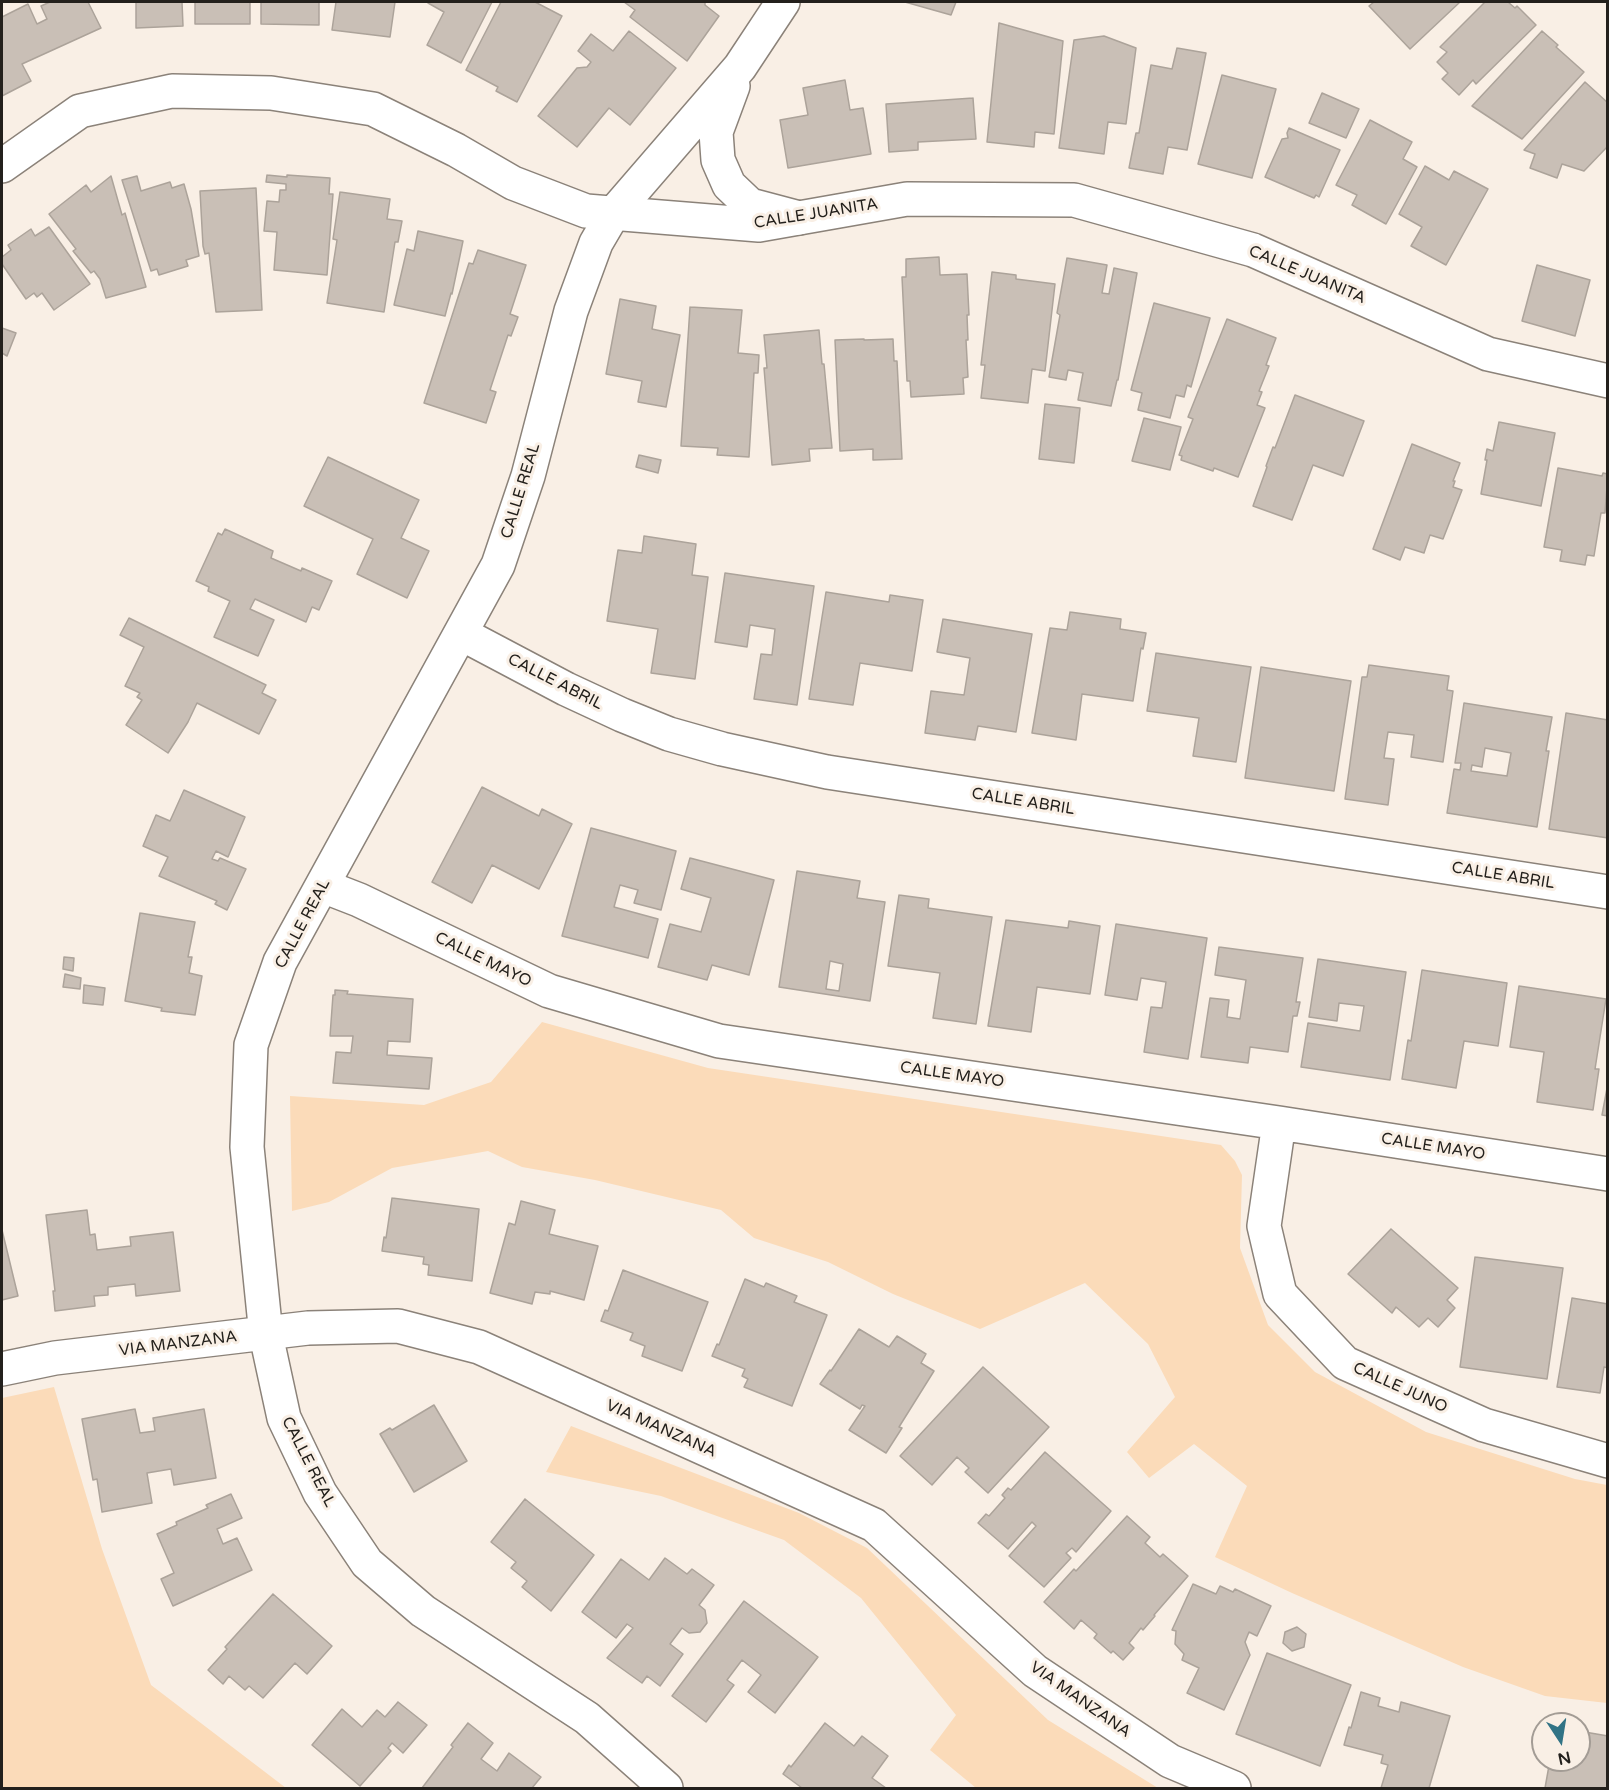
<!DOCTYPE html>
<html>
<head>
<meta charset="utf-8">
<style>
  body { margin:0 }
  #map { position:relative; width:1609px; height:1790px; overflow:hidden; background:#f9efe5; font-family:"Varela Round",sans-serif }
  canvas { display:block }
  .frame { position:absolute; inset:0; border:3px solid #23201c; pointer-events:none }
  .north { position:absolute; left:1531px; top:1712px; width:60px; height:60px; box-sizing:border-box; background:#f9efe5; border:2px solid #a39c95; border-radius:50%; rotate:168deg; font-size:16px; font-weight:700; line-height:24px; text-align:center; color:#23201c }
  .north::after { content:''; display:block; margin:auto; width:21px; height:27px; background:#317385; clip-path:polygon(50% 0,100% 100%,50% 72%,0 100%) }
</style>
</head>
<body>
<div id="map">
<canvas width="1609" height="1790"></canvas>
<div class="frame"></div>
<div class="north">N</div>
</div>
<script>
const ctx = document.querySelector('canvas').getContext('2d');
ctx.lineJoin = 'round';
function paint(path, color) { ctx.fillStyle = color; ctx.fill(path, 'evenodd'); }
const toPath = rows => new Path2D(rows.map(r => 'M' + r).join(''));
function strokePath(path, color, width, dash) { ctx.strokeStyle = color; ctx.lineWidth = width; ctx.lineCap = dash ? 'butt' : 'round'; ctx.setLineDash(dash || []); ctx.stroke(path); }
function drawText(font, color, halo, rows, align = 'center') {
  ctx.font = font + ' "Varela Round",sans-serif'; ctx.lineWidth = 6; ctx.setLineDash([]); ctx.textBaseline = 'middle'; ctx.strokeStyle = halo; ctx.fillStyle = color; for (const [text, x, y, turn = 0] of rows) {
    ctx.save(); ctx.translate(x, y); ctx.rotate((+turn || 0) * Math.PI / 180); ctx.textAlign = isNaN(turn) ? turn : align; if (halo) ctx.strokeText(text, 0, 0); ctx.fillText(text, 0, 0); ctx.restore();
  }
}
paint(toPath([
  [542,1022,708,1068,1221,1145,1235,1161,1242,1175,1240,1248,1268,1325,1315,1372,1426,1432,1575,1479,1607,1485,1607,1703,1545,1696,1463,1667,1292,1593,1215,1557,1247,1486,1194,1444,1149,1478,1127,1452,1175,1397,1148,1344,1085,1283,980,1329,893,1294,828,1262,754,1238,721,1210,595,1180,522,1167,488,1151,392,1168,329,1202,292,1211,290,1096,424,1105,491,1082],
  [54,1387,102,1549,151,1685,286,1788,2,1788,2,1398],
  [571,1426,799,1513,867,1548,1048,1720,1158,1788,976,1788,930,1750,956,1715,861,1598,784,1540,661,1496,546,1472]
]), '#fbdbb9');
const building = toPath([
  [50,2,88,2,101,28,22,64,31,81,2,96,2,17,28,4,37,24,47,19,41,6,50,2],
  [136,2,182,2,183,26,136,28,136,2],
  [195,2,250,2,250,24,195,24,195,2],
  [261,2,319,2,319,25,261,24,261,2],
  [336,2,395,2,390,37,332,30,336,2],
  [428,2,492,2,461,63,427,45,444,12,428,3,428,2],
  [501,2,535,2,562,16,517,102,496,91,498,87,466,70,501,2],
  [624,2,705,2,705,5,719,16,687,61,630,17,635,10,624,2],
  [905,2,956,2,951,15,905,2],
  [1374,2,1460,2,1410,49,1369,6,1374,2],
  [1485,2,1508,2,1515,8,1517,6,1536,25,1476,84,1473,80,1459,95,1442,79,1448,73,1437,62,1447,52,1440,47,1485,2],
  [999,23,1063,41,1054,134,1035,132,1034,147,987,142,999,23],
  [629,31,676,68,630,125,609,108,577,147,538,116,577,68,587,67,591,62,578,51,591,34,613,51,629,31],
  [1542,31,1558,45,1556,47,1584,72,1522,139,1472,106,1542,31],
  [1104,36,1136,48,1126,124,1108,122,1104,154,1059,148,1074,40,1104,36],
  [1177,48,1206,53,1187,150,1168,147,1163,174,1129,168,1136,133,1139,133,1151,65,1172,69,1177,48],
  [1222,75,1276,89,1252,178,1198,164,1222,75],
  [845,80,850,110,863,108,871,154,788,168,780,120,808,115,803,88,845,80],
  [1585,82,1608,103,1608,146,1584,171,1562,164,1557,178,1530,168,1535,154,1524,150,1585,82],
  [1322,93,1359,109,1346,138,1309,123,1322,93],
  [973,98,976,139,918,142,918,150,889,152,886,104,973,98],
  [1370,120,1412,142,1403,159,1417,167,1386,224,1352,205,1357,195,1336,185,1370,120],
  [1289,128,1340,150,1319,197,1316,195,1314,198,1265,177,1282,139,1288,138,1287,133,1289,128],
  [1425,166,1449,180,1454,171,1488,189,1446,265,1411,246,1422,227,1399,214,1425,166],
  [267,175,287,177,287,175,330,178,329,194,333,194,327,275,274,270,277,232,264,231,267,201,279,202,280,190,286,190,286,184,266,182,267,175],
  [111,176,122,215,125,213,146,287,106,298,100,279,94,271,91,273,73,251,76,249,49,214,86,185,91,192,111,176],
  [137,176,141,191,170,182,172,188,184,184,191,209,199,256,186,260,188,266,159,275,157,269,151,271,122,180,137,176],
  [256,188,262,310,216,312,209,253,205,254,203,246,200,191,256,188],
  [340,192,390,199,387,219,402,221,398,242,395,242,384,312,327,303,337,240,333,239,340,192],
  [49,227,90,284,54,310,42,293,37,297,34,293,26,299,2,264,2,257,11,250,8,245,31,229,35,236,49,227],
  [418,231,463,241,452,294,451,293,445,316,394,305,407,249,414,251,418,231],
  [478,250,526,265,510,314,518,317,511,336,508,335,490,390,496,392,486,423,424,403,469,263,473,264,478,250],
  [939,257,940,275,967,274,969,315,967,315,968,340,966,340,968,377,963,378,964,394,911,397,910,381,907,381,902,277,906,277,906,259,939,257],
  [1067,258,1107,265,1102,293,1109,294,1114,268,1137,273,1118,380,1117,380,1111,406,1078,400,1083,373,1068,370,1066,380,1049,377,1060,315,1057,313,1067,258],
  [1537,265,1590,280,1575,336,1522,321,1537,265],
  [992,272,1016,275,1016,279,1055,284,1045,371,1032,369,1028,403,981,398,985,365,981,365,992,272],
  [620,299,656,306,652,329,680,335,666,407,638,402,642,381,606,374,620,299],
  [1154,303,1210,318,1191,387,1187,385,1184,397,1176,395,1170,418,1138,410,1142,393,1131,390,1154,303],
  [690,307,742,310,738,353,759,355,758,373,754,373,749,457,717,455,718,448,681,446,690,307],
  [1227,319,1276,338,1266,365,1269,366,1259,391,1262,392,1257,405,1265,408,1238,477,1214,468,1213,471,1181,460,1182,456,1179,455,1193,419,1188,417,1227,319],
  [2,328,16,333,7,356,2,353,2,328],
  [819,330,822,364,824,364,832,448,809,449,810,461,772,465,764,368,767,368,764,335,819,330],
  [864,339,864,340,893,339,894,361,897,361,902,459,873,460,873,449,840,451,835,340,864,339],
  [1295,395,1364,421,1343,476,1313,465,1292,520,1253,506,1267,467,1266,466,1273,447,1275,448,1295,395],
  [1045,404,1080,408,1074,463,1039,459,1045,404],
  [1144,418,1181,427,1170,470,1132,461,1144,418],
  [1499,422,1555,433,1541,506,1481,494,1487,460,1485,460,1487,449,1493,451,1499,422],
  [1412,444,1460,463,1453,481,1455,481,1453,487,1462,490,1443,539,1430,535,1424,553,1405,547,1400,560,1373,549,1412,444],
  [639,455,661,460,658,473,636,467,639,455],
  [328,457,419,500,401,538,429,551,407,598,357,574,373,539,304,506,328,457],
  [1558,468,1602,476,1603,473,1608,474,1605,513,1601,513,1594,556,1587,555,1585,565,1560,561,1562,550,1544,547,1558,468],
  [225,529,273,551,271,558,301,571,302,568,332,581,319,610,312,607,306,622,255,599,250,609,274,620,258,656,214,637,230,601,208,591,209,587,196,581,218,533,222,535,225,529],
  [644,536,696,544,692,575,708,577,695,679,651,673,658,629,607,621,618,550,642,553,644,536],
  [725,573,814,586,797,705,754,699,761,654,772,655,775,629,750,625,747,647,715,642,725,573],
  [826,592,889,602,890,595,923,600,912,671,860,663,853,705,809,699,826,592],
  [1070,612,1121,619,1120,629,1146,633,1143,649,1141,648,1133,701,1082,694,1076,740,1032,733,1050,628,1067,630,1070,612],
  [129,618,266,685,262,693,276,700,259,734,197,703,188,722,168,753,126,725,142,700,137,697,140,693,125,686,144,647,120,635,129,618],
  [943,619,1032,634,1016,732,978,726,975,740,925,733,931,691,964,695,970,658,937,652,943,619],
  [1156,653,1251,667,1236,762,1193,756,1199,718,1147,711,1156,653],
  [1369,665,1449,676,1447,690,1453,691,1443,762,1411,757,1414,735,1388,732,1384,758,1394,759,1388,805,1345,799,1362,677,1367,677,1369,665],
  [1261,667,1351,681,1334,791,1245,778,1261,667],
  [1464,703,1552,717,1546,751,1549,751,1537,827,1447,813,1454,769,1460,770,1461,763,1455,763,1464,703],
  [1485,748,1511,753,1507,776,1471,771,1472,765,1482,767,1485,748],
  [1566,713,1608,720,1608,838,1549,829,1566,713],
  [482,787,539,816,542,809,572,824,539,889,492,865,472,903,432,882,482,787],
  [184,790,245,817,228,857,216,851,212,859,218,861,220,858,246,869,227,910,215,904,217,901,159,876,168,857,143,846,156,815,170,821,184,790],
  [591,828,676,851,661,910,634,903,638,890,620,885,614,907,658,919,648,958,562,936,591,828],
  [690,858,774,880,749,975,712,965,707,980,658,967,670,924,701,932,711,898,681,889,690,858],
  [797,871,860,881,857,898,885,902,870,1001,779,987,797,871],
  [830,961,843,964,839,991,826,989,830,961],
  [899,895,929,899,928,908,992,917,976,1024,933,1018,940,973,888,966,899,895],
  [140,913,195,922,188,957,192,957,189,973,202,976,195,1015,161,1011,162,1008,125,1001,140,913],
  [1006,920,1068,928,1069,921,1100,926,1090,994,1037,987,1031,1032,988,1026,1006,920],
  [1116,924,1207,938,1188,1059,1144,1052,1151,1007,1162,1008,1166,982,1141,978,1137,1000,1105,995,1116,924],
  [1219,947,1303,958,1296,1002,1300,1002,1297,1016,1293,1016,1288,1052,1250,1047,1248,1063,1201,1057,1210,998,1229,1000,1227,1017,1240,1019,1246,980,1215,975,1219,947],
  [64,957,74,958,73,971,63,969,64,957],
  [1318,959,1406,972,1390,1080,1301,1067,1308,1023,1360,1031,1364,1006,1339,1003,1337,1021,1309,1017,1318,959],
  [1422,970,1507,983,1498,1046,1464,1041,1456,1088,1402,1079,1408,1040,1411,1041,1422,970],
  [65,974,81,978,80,989,63,987,65,974],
  [84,985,105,988,103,1005,83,1003,84,985],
  [1519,986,1606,999,1595,1069,1599,1069,1593,1110,1537,1102,1544,1052,1510,1047,1519,986],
  [335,990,348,991,347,994,413,999,410,1042,388,1041,387,1055,432,1058,429,1089,333,1083,336,1052,351,1053,353,1036,330,1036,333,995,335,995,335,990],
  [1608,1083,1608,1116,1602,1115,1608,1083],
  [392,1198,479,1209,472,1281,428,1275,429,1265,423,1264,424,1257,382,1251,384,1237,386,1238,392,1198],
  [521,1201,555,1210,549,1234,598,1246,584,1300,550,1291,550,1294,535,1292,532,1304,490,1293,509,1223,515,1225,521,1201],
  [87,1210,90,1235,95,1234,97,1250,131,1246,130,1237,173,1232,180,1291,136,1296,135,1284,108,1287,108,1295,94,1296,95,1306,55,1311,53,1291,55,1291,46,1215,87,1210],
  [1391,1229,1458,1288,1447,1300,1455,1308,1438,1327,1428,1318,1419,1327,1396,1307,1392,1313,1348,1274,1391,1229],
  [2,1230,18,1296,2,1300,2,1230],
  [1475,1257,1563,1268,1547,1379,1460,1367,1475,1257],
  [623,1270,708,1302,682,1371,642,1356,645,1346,630,1340,633,1333,601,1321,605,1310,608,1311,623,1270],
  [745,1279,764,1287,766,1283,797,1296,794,1302,827,1315,792,1406,744,1387,748,1379,742,1376,745,1369,712,1356,717,1344,719,1345,745,1279],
  [1572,1298,1608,1304,1608,1368,1604,1367,1600,1393,1557,1387,1572,1298],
  [859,1329,889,1347,897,1336,926,1354,921,1363,934,1371,899,1427,902,1428,886,1453,849,1430,865,1406,862,1405,860,1409,820,1384,830,1370,831,1371,859,1329],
  [983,1367,1049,1427,988,1493,965,1472,969,1468,957,1457,932,1485,900,1456,983,1367],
  [434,1405,467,1461,414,1492,380,1434,390,1428,392,1430,434,1405],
  [135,1409,140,1433,155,1431,153,1418,204,1409,216,1478,174,1485,171,1469,147,1473,152,1503,102,1512,97,1479,93,1480,82,1419,135,1409],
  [1045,1452,1111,1511,1076,1552,1072,1548,1066,1553,1071,1558,1044,1587,1009,1556,1036,1526,1032,1522,1008,1549,978,1523,986,1514,989,1516,1005,1498,1002,1495,1008,1488,1011,1490,1045,1452],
  [231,1494,242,1518,217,1529,223,1544,237,1538,252,1570,173,1606,161,1579,174,1573,157,1534,177,1525,176,1522,208,1508,206,1505,231,1494],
  [525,1499,594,1555,551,1611,522,1587,527,1581,511,1568,516,1562,491,1542,525,1499],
  [1127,1516,1150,1537,1145,1543,1160,1557,1163,1554,1188,1576,1154,1615,1155,1616,1143,1630,1141,1628,1129,1643,1134,1648,1123,1660,1113,1651,1111,1653,1094,1638,1097,1634,1081,1620,1074,1629,1044,1602,1074,1569,1076,1571,1127,1516],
  [665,1558,687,1574,692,1569,714,1585,699,1605,705,1610,707,1623,700,1632,689,1633,682,1628,670,1644,683,1654,660,1686,647,1676,642,1683,607,1658,633,1628,627,1624,616,1638,582,1612,621,1559,649,1580,665,1558],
  [1193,1584,1216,1594,1220,1586,1233,1592,1235,1589,1271,1606,1257,1636,1249,1632,1245,1642,1250,1655,1224,1710,1187,1693,1199,1668,1182,1660,1184,1654,1175,1644,1176,1631,1172,1630,1193,1584],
  [273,1594,332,1646,307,1674,295,1663,263,1698,249,1686,245,1690,229,1676,223,1684,208,1670,227,1649,225,1647,273,1594],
  [744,1601,818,1657,775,1713,748,1692,761,1675,742,1660,727,1680,734,1685,706,1722,672,1696,744,1601],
  [1297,1627,1306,1634,1304,1647,1292,1651,1283,1643,1285,1632,1297,1627],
  [1267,1653,1351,1685,1320,1766,1236,1734,1267,1653],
  [1361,1692,1380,1698,1378,1706,1399,1712,1401,1702,1450,1716,1429,1788,1381,1788,1388,1765,1381,1763,1383,1755,1344,1745,1349,1727,1351,1728,1361,1692],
  [398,1702,427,1725,403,1753,392,1743,388,1748,391,1751,360,1786,312,1745,342,1709,362,1727,377,1710,385,1717,398,1702],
  [468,1723,493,1743,481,1759,497,1771,509,1753,541,1777,532,1788,422,1788,453,1747,451,1745,468,1723],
  [825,1723,854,1746,862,1736,888,1756,872,1778,886,1788,802,1788,783,1774,789,1765,791,1767,825,1723],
  [1579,1731,1608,1736,1608,1788,1545,1788,1550,1760,1579,1760,1579,1731]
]);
paint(building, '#c9bfb6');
strokePath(building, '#aca39a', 1.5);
const minor = toPath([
  [2,166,80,111,172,91,271,93,373,109,456,150,513,183,586,211,759,225,907,199,1074,200,1253,250,1488,354,1608,381],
  [462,634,566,689,622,715,669,734,722,749,827,772,1608,892],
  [323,886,359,900,549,991,719,1041,1279,1123,1608,1174],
  [1279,1123,1264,1226,1280,1294,1345,1363,1484,1425,1608,1461],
  [2,1369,55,1358,308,1328,398,1326,479,1347,874,1525,1035,1671,1170,1761,1234,1788]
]);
const tertiary = toPath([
  [733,86,716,132,718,160,729,185,750,205,799,218],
  [666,1788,587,1718,423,1611,367,1563,320,1493,284,1418,266,1335,247,1147,251,1045,280,962,498,565,528,476,571,311,596,243,613,214,740,67,783,2]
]);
strokePath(minor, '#8b8279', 36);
strokePath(tertiary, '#8b8279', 36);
strokePath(minor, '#fff', 33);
strokePath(tertiary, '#fff', 33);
drawText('16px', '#23201c', '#f9efe5', [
  ["CALLE JUANITA",816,214,-9],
  ["CALLE JUANITA",1307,275,23],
  ["CALLE REAL",521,491,-73],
  ["CALLE ABRIL",555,682,27],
  ["CALLE ABRIL",1023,802,9],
  ["CALLE ABRIL",1503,876,9],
  ["CALLE REAL",303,924,-62],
  ["CALLE MAYO",483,960,26],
  ["CALLE MAYO",952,1075,8],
  ["CALLE MAYO",1433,1147,9],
  ["VIA MANZANA",178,1344,-7],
  ["CALLE JUNO",1400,1388,24],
  ["VIA MANZANA",661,1429,24],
  ["CALLE REAL",308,1462,63],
  ["VIA MANZANA",1080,1700,35]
]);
</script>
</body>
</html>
